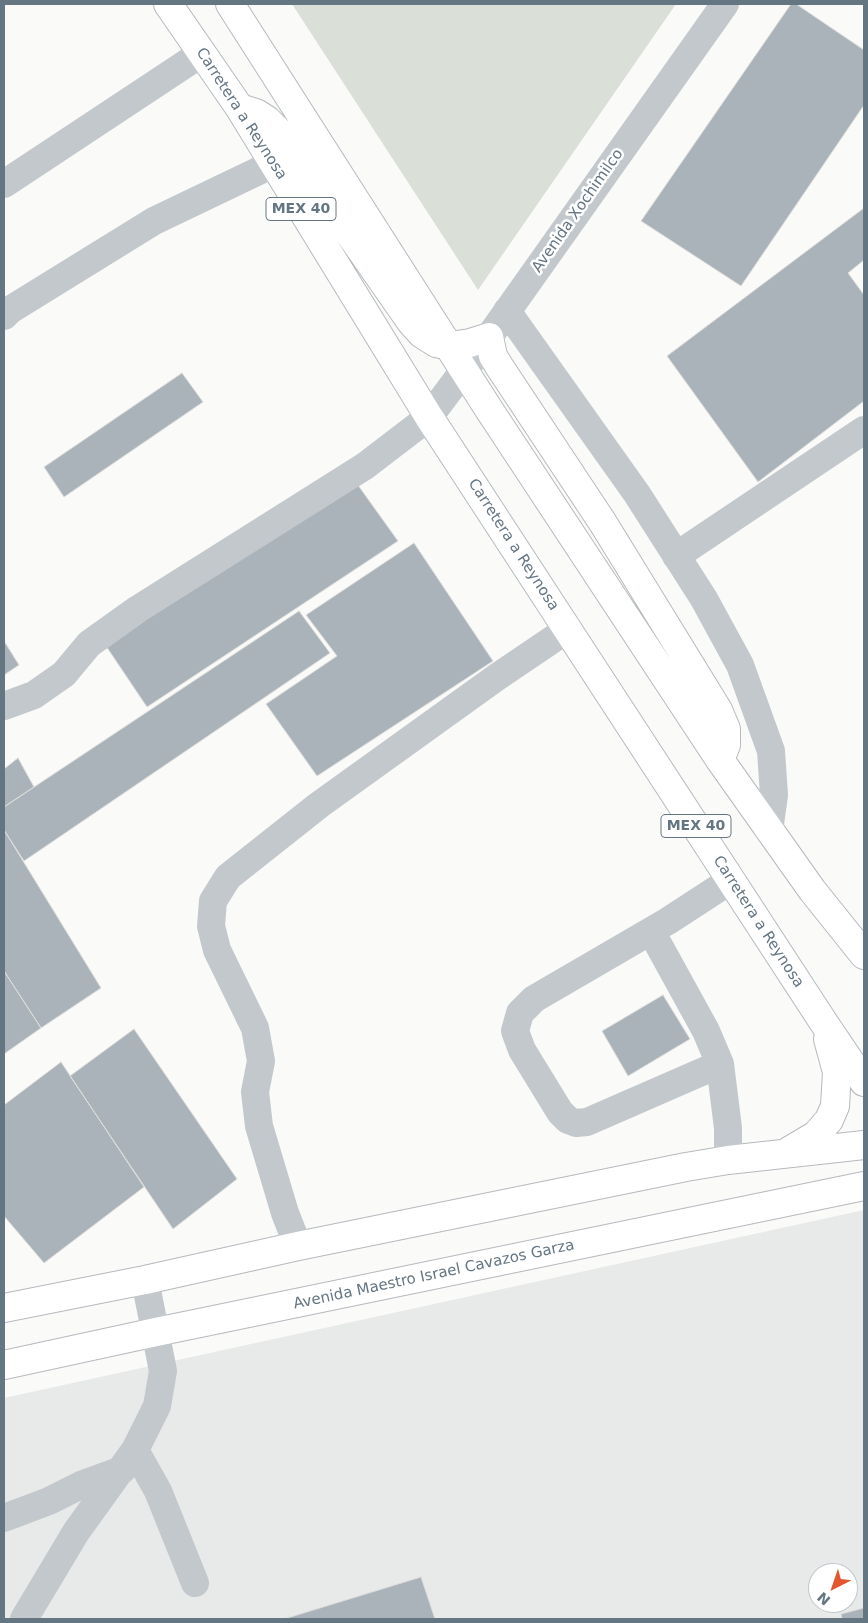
<!DOCTYPE html>
<html>
<head>
<meta charset="utf-8">
<style>
  body { margin:0 }
  #map { position:relative; width:868px; height:1623px; overflow:hidden; background:#fafaf8; font-family:"DejaVu Sans",sans-serif }
  canvas { display:block }
  .frame { position:absolute; inset:0; border:5px solid #657683; pointer-events:none }
  .north { position:absolute; left:808px; top:1563px; width:50px; height:50px; box-sizing:border-box; background:#fff; border:1px solid #c1c8cd; border-radius:50%; rotate:221deg; font-size:14px; font-weight:700; line-height:20px; text-align:center; color:#657683 }
  .north::after { content:''; display:block; margin:auto; width:18px; height:22px; background:#e4572e; clip-path:polygon(50% 0,100% 100%,50% 72%,0 100%) }
</style>
</head>
<body>
<div id="map">
<canvas width="868" height="1623"></canvas>
<div class="frame"></div>
<div class="north">N</div>
</div>
<script>
const ctx = document.querySelector('canvas').getContext('2d');
ctx.lineJoin = 'round';
function paint(path, color) { ctx.fillStyle = color; ctx.fill(path, 'evenodd'); }
const toPath = rows => new Path2D(rows.map(r => 'M' + r).join(''));
function strokePath(path, color, width, dash) { ctx.strokeStyle = color; ctx.lineWidth = width; ctx.lineCap = dash ? 'butt' : 'round'; ctx.setLineDash(dash || []); ctx.stroke(path); }
function drawText(font, color, halo, rows, align = 'center') {
  ctx.font = font + ' "DejaVu Sans",sans-serif'; ctx.lineWidth = 5; ctx.setLineDash([]); ctx.textBaseline = 'middle'; ctx.strokeStyle = halo; ctx.fillStyle = color; for (const [text, x, y, turn = 0] of rows) {
    ctx.save(); ctx.translate(x, y); ctx.rotate((+turn || 0) * Math.PI / 180); ctx.textAlign = isNaN(turn) ? turn : align; if (halo) ctx.strokeText(text, 0, 0); ctx.fillText(text, 0, 0); ctx.restore();
  }
}
paint(toPath([
  [864,1210,864,1619,4,1619,4,1398],
  [818,1573,848,1573,848,1603,818,1603]
]), '#e8e9e9');
paint(toPath([
  [292,4,676,4,478,290]
]), '#dadfd7');
const building = toPath([
  [791,4,796,4,864,50,864,105,741,286,641,221,791,4],
  [864,208,864,260,848,273,864,295,864,401,758,482,667,356,864,208],
  [182,373,203,402,64,497,44,467,182,373],
  [355,481,398,541,147,707,106,646,355,481],
  [414,543,493,661,317,776,266,704,337,656,306,615,414,543],
  [299,611,330,653,24,861,4,830,4,807,299,611],
  [4,641,19,665,4,675,4,641],
  [18,758,34,787,4,807,4,769,18,758],
  [4,830,101,988,41,1028,4,971,4,830],
  [4,971,41,1028,4,1054,4,971],
  [663,995,690,1039,628,1076,602,1031,663,995],
  [134,1029,237,1179,173,1229,70,1076,134,1029],
  [61,1062,144,1187,44,1263,4,1216,4,1105,61,1062],
  [421,1577,435,1619,284,1619,421,1577],
  [864,1608,864,1619,842,1619,841,1614,864,1608]
]);
paint(building, '#aab3b9');
strokePath(building, '#dcdcda', 1);
const major = toPath([
  [168,4,239,107,429,417,824,1023,864,1082],
  [230,4,490,411,720,760,812,890,864,955],
  [240,108,256,113,267,120,278,131,411,322,422,334,436,343,450,346,470,343,489,337,493,356,499,366,603,523,718,710,726,729,726,745,720,760],
  [789,1151,816,1135,829,1120,835,1106,837,1072,828,1039],
  [4,1308,145,1280,298,1246,686,1167,728,1160,864,1145],
  [4,1365,156,1332,864,1186]
]);
strokePath(major, '#b5babe', 30);
strokePath(toPath([
  [4,184,202,53],
  [507,311,637,494,704,599,740,665,771,751,774,795,769,831],
  [4,316,10,310,154,221,273,164],
  [676,556,864,430],
  [4,706,34,695,64,674,89,644,138,609,365,466,429,417,489,337,725,4],
  [651,931,706,1031,720,1064,728,1128,728,1160],
  [720,1064,587,1122,576,1123,568,1120,560,1112,522,1050,515,1031,520,1013,534,999,668,921,731,880],
  [298,1246,285,1213,259,1126,255,1092,261,1061,255,1028,217,950,211,926,213,901,228,877,319,805,497,677,568,629],
  [135,1450,158,1491,195,1583],
  [4,1518,49,1501,81,1485,122,1470],
  [24,1619,76,1532,135,1450,157,1406,163,1371,145,1280]
]), '#c3c8cc', 28);
strokePath(major, '#fff', 28);
for (const [x, y, w] of [
  [301,209,70],
  [696,826,70]
]) { const box = new Path2D(); box.roundRect(x - w / 2, y - 11.5, w, 23, 4); ctx.fillStyle = '#fff'; ctx.fill(box); strokePath(box, '#657683', 1); }
drawText('bold 14px', '#657683', null, [
  ["MEX 40",301,209],
  ["MEX 40",696,826]
]);
drawText('15px', '#657683', '#fff', [
  ["Carretera a Reynosa",241,114,57],
  ["Avenida Xochimilco",578,211,-55],
  ["Carretera a Reynosa",513,545,57],
  ["Carretera a Reynosa",758,922,57],
  ["Avenida Maestro Israel Cavazos Garza",434,1275,-12]
]);
</script>
</body>
</html>
